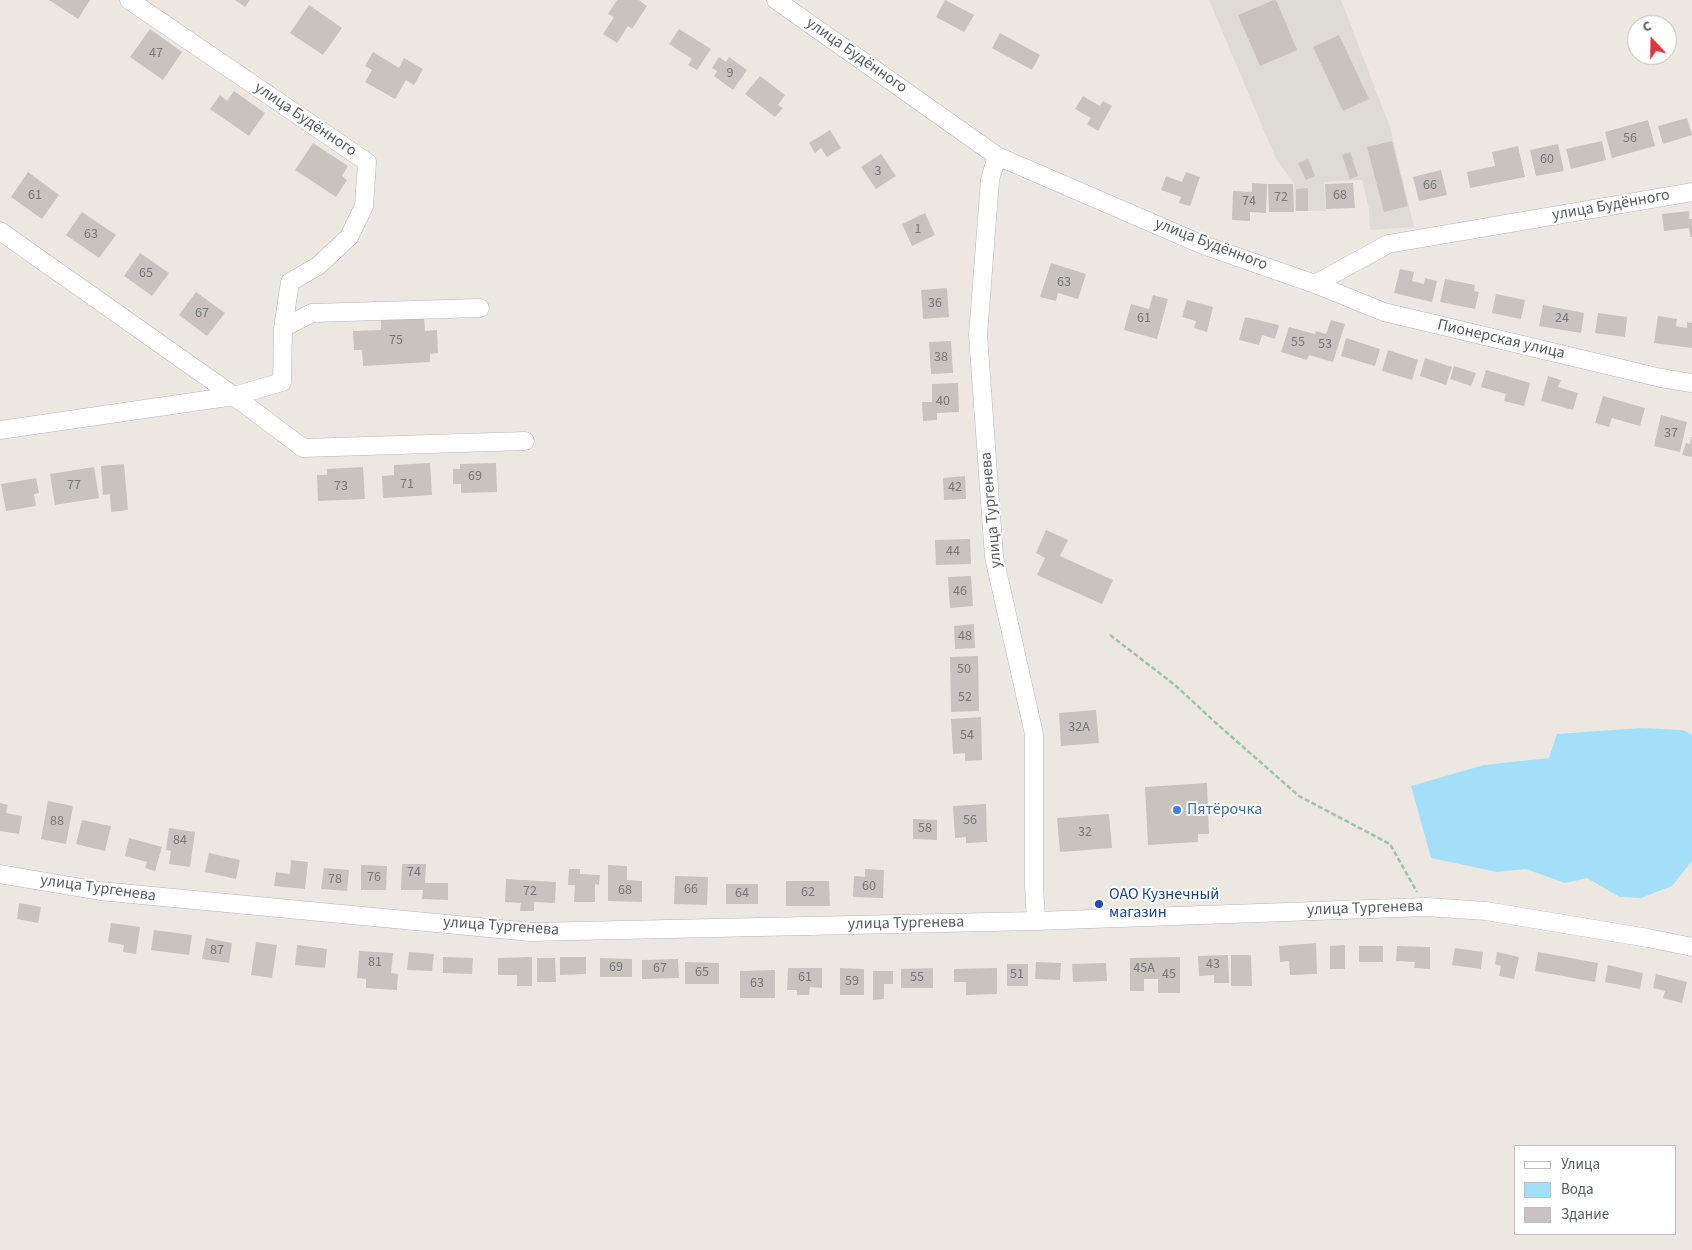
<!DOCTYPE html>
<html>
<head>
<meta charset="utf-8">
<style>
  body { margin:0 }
  #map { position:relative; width:1692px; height:1250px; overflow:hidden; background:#ece8e1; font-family:"Source Sans 3",sans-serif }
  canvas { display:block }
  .legend { position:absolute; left:1514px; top:1145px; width:162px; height:90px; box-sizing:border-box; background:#fff; border:1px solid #bdbfc0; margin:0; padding:6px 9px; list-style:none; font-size:15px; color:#5a5e61 }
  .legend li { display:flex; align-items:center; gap:10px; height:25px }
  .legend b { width:25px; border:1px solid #bdbfc0 }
  .north { position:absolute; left:1627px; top:15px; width:50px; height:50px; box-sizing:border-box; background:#fff; border:1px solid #bdbfc0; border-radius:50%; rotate:339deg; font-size:14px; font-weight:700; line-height:20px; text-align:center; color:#5a5e61 }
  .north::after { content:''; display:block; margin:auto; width:18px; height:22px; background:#df353e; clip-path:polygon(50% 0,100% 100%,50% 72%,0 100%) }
</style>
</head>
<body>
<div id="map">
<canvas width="1692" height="1250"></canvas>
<ul class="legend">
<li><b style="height:6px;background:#fff"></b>Улица</li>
<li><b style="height:14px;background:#a4dffa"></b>Вода</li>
<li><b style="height:14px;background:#c8c3be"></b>Здание</li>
</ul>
<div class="north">С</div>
</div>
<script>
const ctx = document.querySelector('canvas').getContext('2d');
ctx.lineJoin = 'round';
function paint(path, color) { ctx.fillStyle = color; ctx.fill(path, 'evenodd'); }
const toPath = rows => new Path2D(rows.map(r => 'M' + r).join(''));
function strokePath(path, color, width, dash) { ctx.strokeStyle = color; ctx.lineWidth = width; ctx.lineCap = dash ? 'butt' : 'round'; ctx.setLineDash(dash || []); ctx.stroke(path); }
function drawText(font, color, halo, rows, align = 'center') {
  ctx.font = font + ' "Source Sans 3",sans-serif'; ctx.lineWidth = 4; ctx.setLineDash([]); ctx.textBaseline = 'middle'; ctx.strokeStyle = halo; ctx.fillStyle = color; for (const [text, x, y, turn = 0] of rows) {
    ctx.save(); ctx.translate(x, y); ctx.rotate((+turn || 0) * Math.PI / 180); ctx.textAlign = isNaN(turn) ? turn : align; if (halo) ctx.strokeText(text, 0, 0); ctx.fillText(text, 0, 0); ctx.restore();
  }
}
paint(toPath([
  [1209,0,1341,0,1390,127,1414,227,1370,230,1369,209,1362,180,1324,182,1326,211,1295,211,1294,183,1276,159]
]), '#dedad6');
paint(toPath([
  [1642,728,1683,730,1692,735,1692,861,1672,886,1641,898,1620,897,1587,878,1565,883,1526,869,1497,872,1431,858,1411,786,1484,765,1549,758,1557,734]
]), '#a4dffa');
paint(toPath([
  [49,0,90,0,78,19],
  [235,0,250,0,245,7],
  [617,0,639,0,647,6,632,29,628,26,617,43,603,34,614,17,608,14],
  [945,0,974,15,964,32,936,17],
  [1274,0,1276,0,1297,50,1260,66,1238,15],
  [309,5,342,28,323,55,290,33],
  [150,29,182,52,163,80,130,57],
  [679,29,711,49,697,70,688,65,692,59,669,44],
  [1000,33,1040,55,1032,70,992,48],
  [1339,35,1369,99,1343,111,1313,47],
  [373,52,399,68,404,58,423,69,414,85,406,80,395,99,365,82,372,70,365,66],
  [719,57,726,62,729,57,747,70,733,90,714,76,717,71,712,68],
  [760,76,785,95,778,105,783,108,775,117,745,94],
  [234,91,265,113,249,136,210,109,220,95,227,101],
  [1083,96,1100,106,1103,101,1112,106,1098,131,1087,124,1091,118,1075,109],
  [1687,118,1692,135,1663,144,1658,126],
  [1648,120,1655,146,1612,158,1605,132],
  [830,130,841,148,827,157,821,148,815,153,809,143],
  [1392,141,1408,206,1384,212,1367,147],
  [1602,141,1606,160,1571,169,1566,149],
  [313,143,348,166,342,176,347,180,336,197,295,170],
  [1558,144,1564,171,1536,176,1530,150],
  [1518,146,1525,177,1470,188,1467,172,1495,166,1492,152],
  [1350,152,1358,176,1350,179,1342,155],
  [881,154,896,176,876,189,861,167],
  [1308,159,1315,176,1306,180,1298,163],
  [1441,170,1447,195,1419,201,1413,177],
  [28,172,59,195,42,219,11,197],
  [1186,172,1200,177,1190,206,1179,203,1181,197,1161,190,1166,176,1182,182],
  [1252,183,1267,184,1266,213,1250,212,1250,221,1232,220,1233,191,1252,192],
  [1353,183,1355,208,1326,209,1325,184],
  [1268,184,1293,184,1294,212,1269,212],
  [1308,188,1308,211,1296,211,1296,189],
  [1689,211,1689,219,1692,219,1692,237,1690,237,1689,228,1664,231,1662,214],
  [82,212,116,235,99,258,66,235],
  [925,213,935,235,912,246,902,224],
  [140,253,169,273,152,296,124,276],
  [1051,263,1086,274,1078,299,1058,293,1056,301,1040,297],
  [1400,269,1414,272,1412,281,1424,284,1425,278,1437,281,1432,302,1394,293],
  [1445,279,1475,285,1474,291,1479,292,1475,309,1440,302],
  [947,288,949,317,923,319,921,290],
  [196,292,225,313,207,336,179,315],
  [1496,294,1525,300,1521,319,1492,313],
  [1153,295,1168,299,1157,339,1124,330,1131,304,1149,309],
  [1187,300,1213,307,1207,332,1194,328,1196,321,1182,317],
  [1543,305,1584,313,1581,333,1539,326],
  [1598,313,1627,317,1625,337,1595,333],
  [1658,316,1677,319,1676,326,1687,328,1687,322,1692,323,1692,348,1654,343],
  [424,317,425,331,437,330,438,353,430,354,430,362,363,366,362,350,354,350,353,331,381,330,381,320],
  [1245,317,1279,325,1275,339,1262,335,1259,345,1239,340],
  [1331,320,1345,324,1333,362,1309,355,1307,360,1281,352,1289,327,1315,334,1316,331,1326,334],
  [1346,338,1380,349,1375,366,1341,356],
  [951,341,953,373,931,374,929,342],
  [1388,350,1418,360,1412,380,1382,371],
  [1425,358,1452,367,1446,385,1420,376],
  [1454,366,1476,373,1471,386,1450,379],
  [1486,370,1530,383,1524,406,1504,401,1506,394,1481,387],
  [1548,376,1561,380,1558,387,1578,393,1573,410,1541,401],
  [958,383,959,412,937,413,937,420,923,421,922,402,932,402,932,384],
  [1603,396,1645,408,1640,426,1612,418,1609,427,1595,423],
  [1661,415,1687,422,1680,452,1654,446],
  [1691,437,1692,437,1692,457,1682,455,1686,443,1690,444],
  [430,463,432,495,383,498,382,476,394,475,394,465],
  [496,463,497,492,461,493,461,484,453,484,453,469,460,469,460,464],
  [124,464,128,510,111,512,110,494,103,495,101,466],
  [94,467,99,498,55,505,50,474],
  [363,467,365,499,318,501,317,475,327,475,327,469],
  [965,476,966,499,944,500,943,478],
  [36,478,39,493,34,494,36,506,6,511,1,484],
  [1046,530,1068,540,1060,556,1113,580,1102,604,1037,575,1045,558,1036,553],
  [970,539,971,564,936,565,935,540],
  [971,576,973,606,950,608,948,577],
  [974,624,975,648,955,649,954,626],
  [978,656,979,711,951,712,950,657],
  [1096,710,1099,743,1061,746,1059,713],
  [981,717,982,760,965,761,965,753,953,754,951,719],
  [1207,783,1209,834,1198,834,1198,842,1148,845,1145,787],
  [48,801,73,806,66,844,41,839],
  [0,803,8,805,6,813,22,816,19,834,0,831],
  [986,804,987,842,966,843,966,837,955,838,953,806],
  [1109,814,1112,848,1060,852,1057,818],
  [913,819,937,820,937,840,913,839],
  [82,820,111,826,105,851,76,844],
  [169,828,195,832,190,867,169,864,171,851,166,850],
  [129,838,162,847,155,871,145,868,147,862,125,856],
  [209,853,240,860,236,879,205,872],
  [291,860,308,862,305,889,274,886,276,872,290,874],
  [402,864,426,864,425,883,448,883,448,900,422,899,423,890,401,890],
  [361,865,387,866,386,890,361,890],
  [608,865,627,866,627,880,642,881,642,902,608,901],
  [324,868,349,870,347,891,321,889],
  [569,869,580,869,580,874,600,875,599,885,595,884,595,902,574,902,575,885,568,885],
  [865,869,884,870,883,898,853,897,854,876,865,877],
  [675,876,708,877,707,905,674,904],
  [506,879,556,882,555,903,534,902,534,911,520,911,521,903,505,902],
  [786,881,829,881,830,906,786,906],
  [726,884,758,884,758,904,726,904],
  [19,903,41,907,38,923,17,919],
  [111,923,140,927,136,954,123,952,124,945,108,942],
  [154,930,192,935,189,955,151,950],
  [206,938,232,943,229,963,202,959],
  [256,942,277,945,272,978,251,975],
  [1316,943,1317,974,1290,975,1289,961,1280,962,1279,946],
  [297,945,327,949,325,968,295,965],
  [1345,945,1345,969,1330,969,1330,946],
  [1359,946,1383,946,1383,962,1359,962],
  [1397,946,1430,947,1430,969,1414,968,1415,962,1396,961],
  [1455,948,1483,952,1481,969,1452,965],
  [359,951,393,953,391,973,398,974,397,990,366,988,366,979,357,978],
  [409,952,434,954,432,971,407,970],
  [1497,952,1519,957,1514,979,1499,976,1501,966,1495,964],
  [1538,952,1598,963,1595,982,1535,971],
  [1228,955,1229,983,1214,983,1214,975,1199,976,1198,956],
  [1231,955,1251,955,1252,986,1231,986],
  [443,957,473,958,472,974,443,973],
  [532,957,532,986,517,986,517,975,498,975,498,958],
  [560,957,586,957,586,974,560,975],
  [1180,957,1180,993,1158,993,1158,979,1144,979,1144,991,1130,991,1130,958],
  [537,958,555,958,556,982,537,982],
  [600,958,632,959,632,977,600,977],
  [678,959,679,978,642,979,642,960],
  [685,962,719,963,719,984,685,984],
  [1036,962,1061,963,1060,980,1035,979],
  [1106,963,1107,981,1073,982,1072,964],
  [1007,964,1028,964,1028,986,1007,986],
  [1608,965,1643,973,1640,989,1605,982],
  [788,968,822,968,822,988,810,987,809,995,797,995,797,990,787,990],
  [840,968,864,969,864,995,840,995],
  [933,968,933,988,901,988,901,969],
  [997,968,997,994,966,995,966,982,954,982,954,969],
  [775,970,775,998,740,998,740,971],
  [873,971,893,971,893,984,884,984,884,999,873,1000],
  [1656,974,1687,982,1682,1003,1663,998,1665,991,1653,988]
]), '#c8c3be');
const minor = toPath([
  [776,0,997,156,1203,245,1315,284,1384,312,1661,378,1692,383],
  [997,156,990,180,978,335,994,557,1034,734,1034,886,1036,921],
  [0,231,234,396,303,448,525,441],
  [1315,284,1388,244,1692,192],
  [283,328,312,313,480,308],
  [0,430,234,396,282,382,283,328,290,282,318,266,349,237,364,206,367,162,129,0],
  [0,874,100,891,531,932,1036,921,1426,907,1486,911,1648,938,1692,947]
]);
strokePath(minor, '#b2b5b8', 19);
strokePath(toPath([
  [1110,635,1175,685,1217,724,1299,796,1390,844,1417,892]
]), '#9ac6a0', 2.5, [5, 2.5]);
strokePath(minor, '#fff', 18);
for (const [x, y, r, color] of [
  [1177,810,5,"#3f7fe0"],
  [1099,904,5,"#1a4fb4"]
]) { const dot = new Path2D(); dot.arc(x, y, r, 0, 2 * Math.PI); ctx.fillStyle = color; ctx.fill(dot); strokePath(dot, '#fff', 2); }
drawText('14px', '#767778', null, [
  ["47",156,54],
  ["9",730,74],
  ["56",1630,139],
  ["60",1547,160],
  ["3",878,172],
  ["66",1430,186],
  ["61",35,196],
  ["68",1340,196],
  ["72",1281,198],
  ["74",1249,202],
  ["1",918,230],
  ["63",91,235],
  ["65",146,274],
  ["63",1064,283],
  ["36",935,304],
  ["67",202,314],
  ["61",1144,319],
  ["24",1562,319],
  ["75",396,341],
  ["55",1298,343],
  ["53",1325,345],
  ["38",941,358],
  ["40",943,402],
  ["37",1671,434],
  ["69",475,477],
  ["71",407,485],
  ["77",74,486],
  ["73",341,487],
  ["42",955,488],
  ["44",953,552],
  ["46",960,592],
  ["48",965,637],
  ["50",964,670],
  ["52",965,698],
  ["32А",1079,728],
  ["54",967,736],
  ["56",970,821],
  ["88",57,822],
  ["58",925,829],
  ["32",1085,833],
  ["84",180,841],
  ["74",414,873],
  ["76",374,878],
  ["78",335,880],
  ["60",869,887],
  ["66",691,890],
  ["68",625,891],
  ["72",530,892],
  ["62",808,893],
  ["64",742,894],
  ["87",217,951],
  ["81",375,963],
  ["43",1213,965],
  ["69",616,968],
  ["67",660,969],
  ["45А",1144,969],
  ["65",702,973],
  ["51",1017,975],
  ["45",1169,975],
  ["61",805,978],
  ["55",917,978],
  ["59",852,982],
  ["63",757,984]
]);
drawText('16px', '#5a5e61', '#fff', [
  ["улица Будённого",856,56,35],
  ["улица Будённого",305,120,34],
  ["улица Будённого",1611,206,-10],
  ["улица Будённого",1211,245,21],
  ["Пионерская улица",1501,340,13],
  ["улица Тургенева",992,510,-95],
  ["улица Тургенева",98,889,8],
  ["улица Тургенева",1365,909,-2],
  ["улица Тургенева",906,924,-1],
  ["улица Тургенева",501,927,4]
]);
drawText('16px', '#366cbe', '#fff', [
  ["Пятёрочка",1187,810]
], 'left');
drawText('16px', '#164399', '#fff', [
  ["ОАО Кузнечный",1109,895],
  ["магазин",1109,913]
], 'left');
</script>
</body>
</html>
